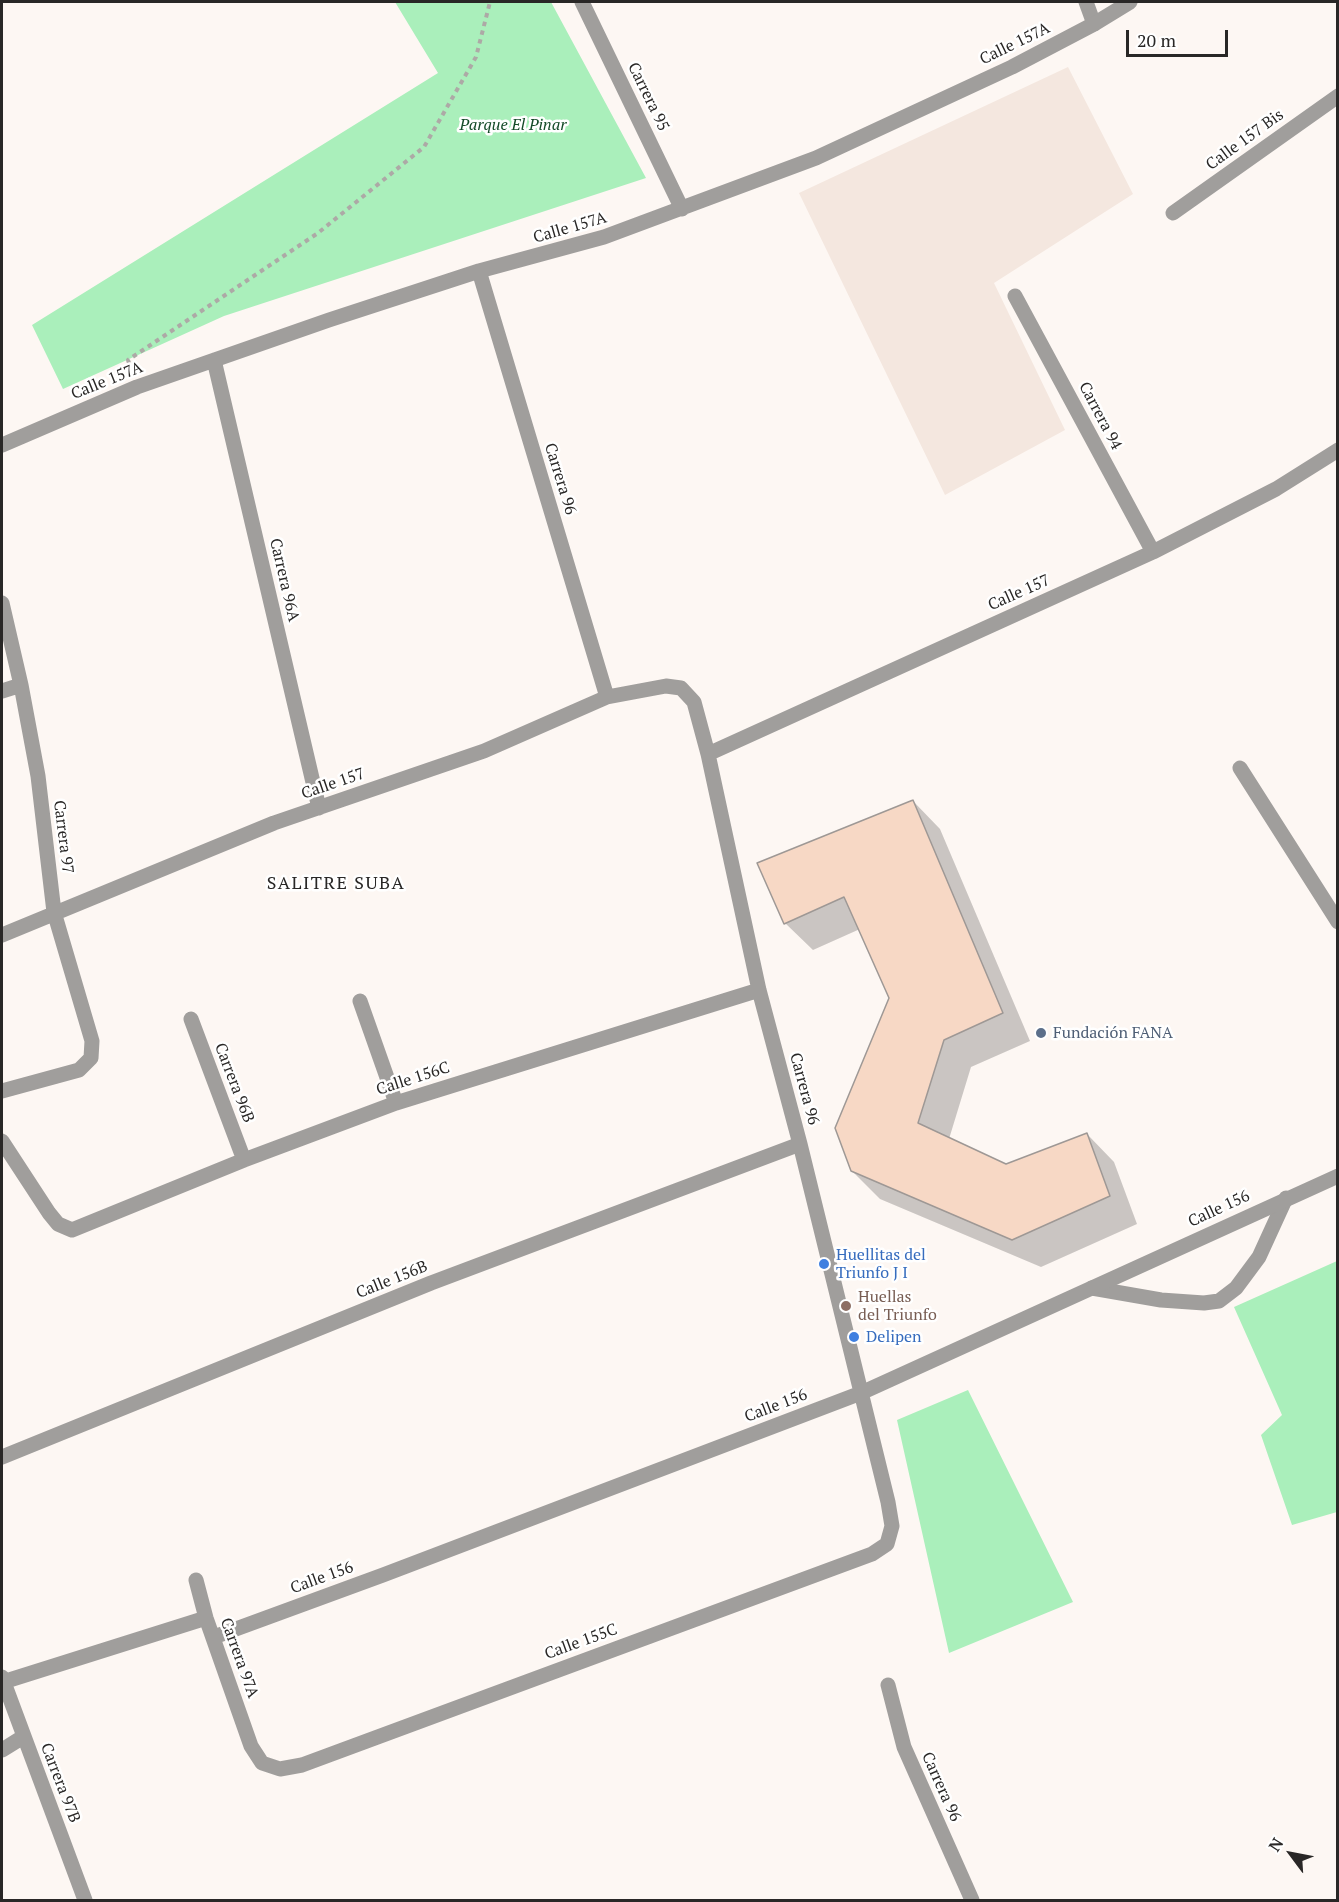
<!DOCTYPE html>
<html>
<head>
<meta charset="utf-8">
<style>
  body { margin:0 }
  #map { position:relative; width:1339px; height:1902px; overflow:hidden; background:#fdf7f3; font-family:"PT Serif",serif }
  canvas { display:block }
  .frame { position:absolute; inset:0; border:3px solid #292726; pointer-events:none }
  .north { position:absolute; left:1261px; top:1824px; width:60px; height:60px; -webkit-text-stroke:4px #fff; paint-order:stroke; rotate:302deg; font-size:16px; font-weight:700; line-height:24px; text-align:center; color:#292726 }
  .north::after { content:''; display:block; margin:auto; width:21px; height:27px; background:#292726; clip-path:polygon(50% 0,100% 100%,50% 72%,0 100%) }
  .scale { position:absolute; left:1126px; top:30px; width:102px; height:27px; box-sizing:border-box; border:3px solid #292726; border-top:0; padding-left:8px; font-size:18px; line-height:21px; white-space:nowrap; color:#292726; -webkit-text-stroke:4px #fff; paint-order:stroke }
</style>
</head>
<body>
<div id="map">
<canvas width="1339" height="1902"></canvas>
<div class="frame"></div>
<div class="north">N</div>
<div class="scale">20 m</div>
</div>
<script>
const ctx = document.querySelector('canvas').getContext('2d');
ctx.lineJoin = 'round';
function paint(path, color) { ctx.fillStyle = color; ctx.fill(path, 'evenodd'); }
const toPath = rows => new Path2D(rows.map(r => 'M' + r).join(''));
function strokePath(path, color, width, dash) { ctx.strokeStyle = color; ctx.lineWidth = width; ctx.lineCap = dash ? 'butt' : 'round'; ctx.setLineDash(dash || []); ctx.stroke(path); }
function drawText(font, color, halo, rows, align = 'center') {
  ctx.font = font + ' "PT Serif",serif'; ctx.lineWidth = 5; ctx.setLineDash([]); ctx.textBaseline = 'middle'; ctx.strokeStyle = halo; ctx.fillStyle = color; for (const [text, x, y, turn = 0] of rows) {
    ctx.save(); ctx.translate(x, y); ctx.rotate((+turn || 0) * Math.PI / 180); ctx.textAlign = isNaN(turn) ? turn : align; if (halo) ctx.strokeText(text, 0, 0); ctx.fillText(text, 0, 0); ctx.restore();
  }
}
paint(toPath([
  [1068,67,1133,194,994,283,1065,430,945,495,799,193]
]), '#f4e7df');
paint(toPath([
  [395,2,551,2,646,178,224,316,63,389,32,325,438,73],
  [1337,1261,1337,1512,1292,1525,1261,1435,1282,1415,1234,1307],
  [968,1390,1073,1602,949,1653,897,1420]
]), '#aaefbb');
paint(toPath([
  [913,801,940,829,1030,1041,971,1067,949,1139,1006,1165,1087,1134,1114,1162,1137,1224,1041,1267,880,1199,852,1171,891,998,860,929,813,950,785,923]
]), '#0003');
const building = toPath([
  [913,800,1003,1013,944,1040,918,1123,1006,1164,1087,1133,1110,1196,1012,1240,851,1171,835,1128,889,998,844,897,784,924,757,863,913,800]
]);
paint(building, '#f7d8c5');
strokePath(building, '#9e9895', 1.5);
strokePath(toPath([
  [129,363,128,360,318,233,424,147,476,57,490,2]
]), '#ada9a6', 4, [4.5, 4.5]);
strokePath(toPath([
  [1086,2,1094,24],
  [1240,768,1338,922],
  [1092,1288,1161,1300,1204,1303,1219,1301,1236,1288,1259,1257,1286,1198]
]), '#a09e9c', 15);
strokePath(toPath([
  [582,2,682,209],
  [1173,213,1338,96],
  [479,271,607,697],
  [1015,296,1153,552],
  [214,360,319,808],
  [2,445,137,387,329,320,479,271,604,237,816,158,1012,67,1094,24,1130,2],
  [2,603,21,685,38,776,54,912,92,1041,91,1058,79,1070,2,1091],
  [2,691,21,685],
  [708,754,1153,552,1276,489,1338,450],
  [2,935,274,823,484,751,607,697,666,686,681,688,694,702,708,754,759,990,800,1144,888,1502,892,1526,887,1544,872,1554,302,1765,280,1769,262,1763,251,1746,206,1618,196,1580],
  [360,1001,396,1103],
  [191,1019,244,1160],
  [2,1141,49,1213,58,1224,72,1230,244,1160,396,1103,759,990],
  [2,1457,431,1283,800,1144],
  [214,1637,383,1575,861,1393,1338,1176],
  [2,1677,85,1900],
  [3,1682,206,1618],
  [888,1685,904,1747,972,1900],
  [2,1750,23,1737]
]), '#a09e9c', 15);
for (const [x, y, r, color] of [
  [1041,1033,6,"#5c6f8a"],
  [824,1264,6,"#3f7fe0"],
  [846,1306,6,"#8d6e63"],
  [854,1337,6,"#3f7fe0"]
]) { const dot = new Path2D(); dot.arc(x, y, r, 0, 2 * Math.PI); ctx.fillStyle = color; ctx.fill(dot); strokePath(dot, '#fff', 2); }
drawText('16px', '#292726', '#fff', [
  ["Calle 157A",1015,44,-26],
  ["Carrera 95",648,97,64],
  ["Calle 157 Bis",1245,140,-36],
  ["Calle 157A",570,228,-16],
  ["Calle 157A",107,381,-22],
  ["Carrera 94",1100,416,62],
  ["Carrera 96",560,479,73],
  ["Carrera 96A",284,580,77],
  ["Calle 157",1019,593,-24],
  ["Calle 157",333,784,-19],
  ["Carrera 97",63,837,83],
  ["Calle 156C",413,1079,-18],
  ["Carrera 96B",234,1083,69],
  ["Carrera 96",804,1089,75],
  ["Calle 156",1219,1209,-25],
  ["Calle 156B",392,1280,-22],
  ["Calle 156",776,1406,-21],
  ["Calle 156",322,1578,-20],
  ["Calle 155C",581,1642,-20],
  ["Carrera 97A",239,1658,70],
  ["Carrera 97B",60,1783,69],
  ["Carrera 96",941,1787,66]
]);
drawText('italic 16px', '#144b28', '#fff', [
  ["Parque El Pinar",513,125]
]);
drawText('16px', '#4e5e75', '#fff', [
  ["Fundación FANA",1053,1033]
], 'left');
drawText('16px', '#366cbe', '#fff', [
  ["Huellitas del",836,1255],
  ["Triunfo J I",836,1273],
  ["Delipen",866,1337]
], 'left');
drawText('16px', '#785e54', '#fff', [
  ["Huellas",858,1297],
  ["del Triunfo",858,1315]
], 'left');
ctx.letterSpacing = '1.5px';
drawText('18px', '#292726', '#fff', [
  ["SALITRE SUBA",336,884]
]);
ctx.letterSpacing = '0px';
</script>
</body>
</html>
